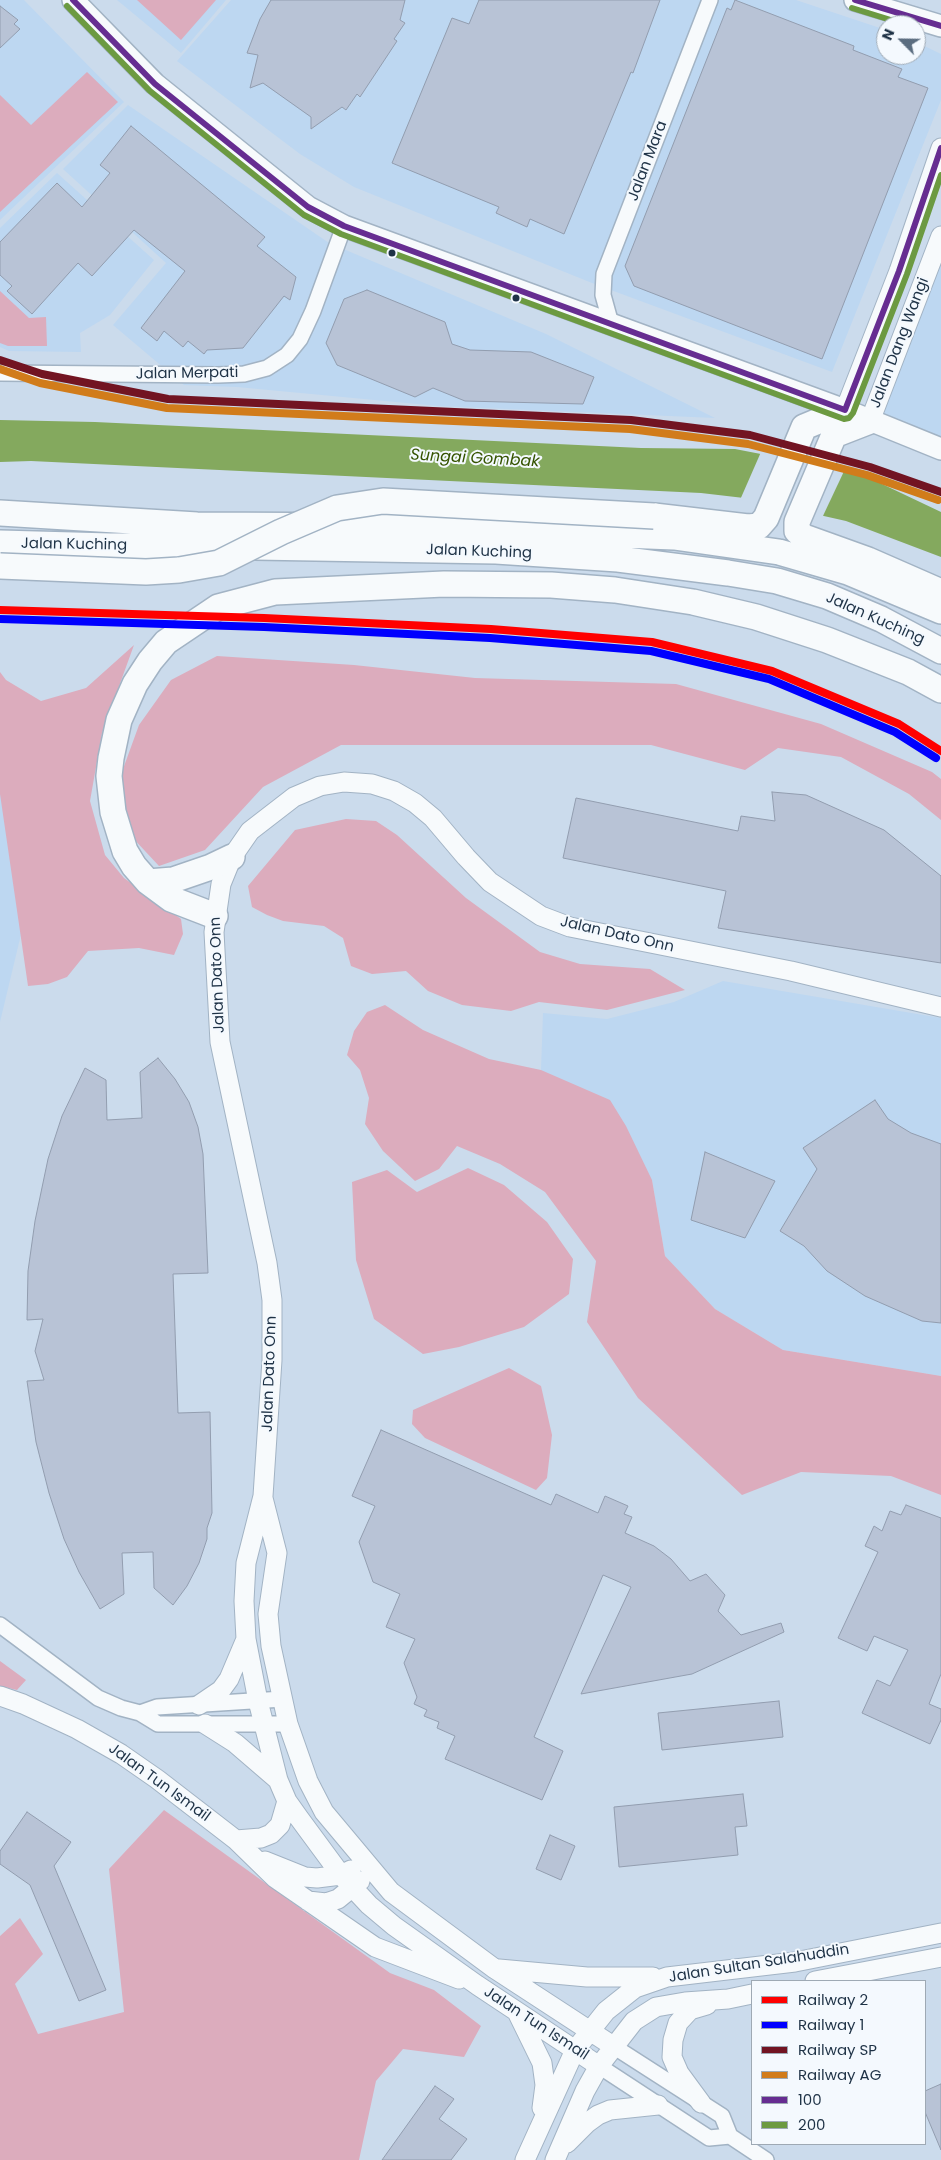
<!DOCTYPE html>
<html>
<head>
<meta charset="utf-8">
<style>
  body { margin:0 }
  #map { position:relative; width:941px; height:2160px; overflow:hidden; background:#cbdbec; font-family:Poppins,sans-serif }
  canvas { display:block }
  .legend { position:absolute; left:751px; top:1980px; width:175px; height:165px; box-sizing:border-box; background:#f4f9fe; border:1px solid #9ea9b4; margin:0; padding:6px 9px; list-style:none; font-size:15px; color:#1e3246 }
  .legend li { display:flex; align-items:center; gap:10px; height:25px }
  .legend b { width:25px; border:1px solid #9ea9b4 }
  .north { position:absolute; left:876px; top:15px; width:50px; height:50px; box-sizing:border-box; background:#f4f9fe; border:1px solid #9ea9b4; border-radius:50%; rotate:293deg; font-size:14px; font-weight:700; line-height:20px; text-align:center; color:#1e3246 }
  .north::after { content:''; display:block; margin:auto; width:18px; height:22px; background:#5b6d80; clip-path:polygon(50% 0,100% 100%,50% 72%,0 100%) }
</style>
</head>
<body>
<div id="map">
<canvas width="941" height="2160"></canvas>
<ul class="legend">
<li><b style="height:6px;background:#f00"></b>Railway 2</li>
<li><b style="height:6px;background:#00f"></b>Railway 1</li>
<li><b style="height:6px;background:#721422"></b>Railway SP</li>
<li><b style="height:6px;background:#d17c1b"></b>Railway AG</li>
<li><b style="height:6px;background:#662d91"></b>100</li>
<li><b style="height:6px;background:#6c9a41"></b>200</li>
</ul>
<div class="north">N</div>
</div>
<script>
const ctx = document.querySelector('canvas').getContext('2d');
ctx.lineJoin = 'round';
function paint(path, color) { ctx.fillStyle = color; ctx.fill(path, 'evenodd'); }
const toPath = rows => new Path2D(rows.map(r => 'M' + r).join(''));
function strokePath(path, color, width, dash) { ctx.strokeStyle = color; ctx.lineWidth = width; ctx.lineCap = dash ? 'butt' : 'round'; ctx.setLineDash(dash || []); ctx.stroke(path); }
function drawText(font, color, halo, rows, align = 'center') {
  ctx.font = font + ' Poppins,sans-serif'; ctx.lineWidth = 4; ctx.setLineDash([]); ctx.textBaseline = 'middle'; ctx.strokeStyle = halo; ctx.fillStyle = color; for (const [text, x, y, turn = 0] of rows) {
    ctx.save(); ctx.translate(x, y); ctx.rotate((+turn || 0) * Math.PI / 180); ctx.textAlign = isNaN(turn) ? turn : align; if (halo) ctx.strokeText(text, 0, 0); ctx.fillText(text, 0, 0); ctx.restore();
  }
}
paint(toPath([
  [0,0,24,0,124,102,0,220],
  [117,0,226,0,181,53],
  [231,0,796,0,886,30,886,55,916,55,916,42,941,54,941,100,832,372,592,283,354,187,300,154,177,61],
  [128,105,329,243,546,334,715,418,438,406,237,387,184,385,113,325,166,263,63,169],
  [57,173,154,260,110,315,80,333,81,352,9,351,0,347,0,228],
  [941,254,941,440,883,416],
  [0,757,35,876,0,1022],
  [723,981,941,1018,941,1376,783,1350,715,1309,665,1256,652,1180,541,1070,543,1013,607,1019,674,1002]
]), '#bdd7f1');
paint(toPath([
  [137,0,216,0,181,40],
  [87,72,118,102,0,212,0,95,31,125],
  [0,291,29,318,46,317,47,346,8,346,0,343],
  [134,645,102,733,90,801,105,855,124,878,181,919,183,934,174,955,139,948,88,951,67,977,48,984,28,986,0,794,0,672,6,680,41,701,86,688],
  [217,656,354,665,475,678,676,684,821,724,932,772,941,779,941,820,909,794,841,757,778,748,745,770,651,745,341,745,263,787,205,850,159,866,131,836,121,808,123,769,139,725,171,680],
  [346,819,376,821,397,835,466,898,540,952,580,964,650,969,685,990,607,1010,539,1002,511,1011,462,1005,428,991,406,971,372,974,351,966,343,938,324,926,283,921,267,915,252,907,248,886,295,830],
  [385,1005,423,1030,489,1059,541,1070,610,1100,626,1126,652,1180,665,1256,715,1309,783,1350,941,1376,941,1495,891,1476,801,1472,742,1495,638,1398,587,1322,596,1261,545,1192,500,1164,457,1146,439,1169,415,1181,383,1151,365,1124,369,1098,360,1070,347,1055,354,1031,367,1012],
  [468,1168,504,1185,547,1222,573,1259,569,1294,524,1327,459,1347,423,1354,374,1319,356,1260,352,1182,387,1170,417,1192],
  [509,1368,541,1386,552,1435,547,1478,536,1490,425,1438,412,1424,413,1410],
  [0,1661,26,1680,17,1690,0,1686],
  [164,1810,390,1973,434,1990,481,2026,464,2057,403,2049,376,2081,359,2160,0,2160,0,1936,20,1918,43,1954,15,1984,38,2034,124,2012,109,1869]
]), '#dcacbd');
paint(toPath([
  [0,420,95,422,641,448,735,449,766,455,807,459,861,474,941,512,941,557,846,521,744,498,701,493,31,461,0,462]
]), '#84a95e');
paint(toPath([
  [761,452,808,457,846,467,822,518,740,500]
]), '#cbdbec');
const building = toPath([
  [271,0,405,0,400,20,405,23,394,39,397,41,360,97,357,94,346,110,342,107,311,129,311,117,263,83,250,88,258,55,247,53,260,19,271,0],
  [479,0,660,0,633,73,631,72,564,234,530,219,527,227,496,213,499,207,392,163,452,18,469,24,479,0],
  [735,0,854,46,853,50,902,69,898,77,928,88,822,359,634,286,625,266,727,8,731,10,735,0],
  [0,6,18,20,14,24,20,29,0,48,0,6],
  [131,126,265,237,257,246,296,277,290,300,284,296,243,348,207,350,204,354,188,341,183,347,164,331,157,341,141,328,185,271,134,230,92,276,78,263,32,314,7,291,12,286,0,275,0,242,57,183,82,207,110,173,100,165,131,126],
  [367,290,445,322,452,344,470,350,531,352,594,377,583,404,465,401,433,388,415,397,337,365,326,343,344,299,367,290],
  [772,792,806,795,884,830,941,876,941,963,718,928,726,891,563,858,576,798,738,831,741,816,775,821,772,792],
  [158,1058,175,1079,189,1102,198,1127,203,1154,208,1273,173,1274,178,1413,210,1412,212,1513,207,1528,207,1539,199,1563,187,1586,173,1605,154,1588,153,1552,122,1553,124,1594,100,1609,79,1572,64,1539,49,1493,36,1442,27,1381,44,1380,35,1351,43,1319,27,1320,28,1271,35,1221,48,1159,62,1116,85,1068,106,1080,107,1120,142,1118,140,1072,158,1058],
  [875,1100,888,1119,911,1133,941,1144,941,1323,922,1321,865,1296,827,1271,804,1246,780,1231,817,1169,803,1148,875,1100],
  [705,1152,775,1181,745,1238,691,1220,705,1152],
  [381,1430,551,1505,556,1494,598,1513,605,1496,628,1506,624,1514,632,1517,625,1533,654,1546,671,1559,690,1581,706,1574,725,1595,718,1611,741,1635,781,1623,784,1632,692,1674,581,1694,631,1587,603,1575,534,1737,563,1751,542,1800,445,1759,455,1736,437,1728,439,1722,424,1716,427,1710,414,1704,417,1697,404,1663,415,1639,386,1627,400,1594,373,1582,359,1542,375,1506,352,1496,381,1430],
  [906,1505,941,1518,941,1674,929,1704,941,1709,941,1720,930,1744,862,1713,877,1680,890,1686,908,1650,874,1636,867,1651,838,1638,878,1552,865,1546,874,1526,882,1531,890,1511,901,1515,906,1505],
  [779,1701,783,1737,662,1750,658,1713,779,1701],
  [743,1794,747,1826,735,1827,738,1855,619,1867,614,1807,743,1794],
  [27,1812,71,1842,54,1866,106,1990,79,2001,30,1885,0,1864,0,1851,27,1812],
  [550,1835,575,1846,561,1880,536,1869,550,1835],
  [941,2084,941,2150,925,2112,925,2091,941,2084],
  [435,2086,454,2099,439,2119,467,2139,451,2160,382,2160,435,2086]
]);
paint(building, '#b8c3d6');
strokePath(building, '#929daf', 1);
const minor = toPath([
  [611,324,603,295,604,274,710,0],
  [0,373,218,375,244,374,267,368,287,355,300,339,313,311,344,226],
  [0,1625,98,1698,121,1708,140,1713,158,1724,288,1724],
  [140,1713,157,1707,283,1699],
  [613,2046,722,2116,730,2136,766,2160],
  [599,2066,709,2138,730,2136]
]);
const tertiary = toPath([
  [845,410,899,271,941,148],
  [870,421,941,236],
  [263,1498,277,1553,268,1614,271,1646,288,1724,308,1781,324,1812,391,1892,495,1969,613,2046],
  [0,1696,23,1704,77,1729,121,1754,157,1779,236,1840,275,1878,375,1947,459,1979],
  [199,1705,221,1690,229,1679,246,1639],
  [205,1724,235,1743,278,1780],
  [236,1840,261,1838,271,1834,280,1825,287,1801],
  [265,1861,305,1877,317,1878,341,1875,351,1870],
  [308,1901,326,1903,338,1899,360,1881],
  [499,1969,587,1977,653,1977],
  [815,1981,941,1957],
  [518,2014,542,2063,545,2085,542,2108],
  [599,2066,477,1985,394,1926,369,1905,341,1875,299,1818,287,1801,278,1780,258,1701,246,1639,244,1601,246,1563,263,1496,272,1360,272,1300,267,1263,220,1042,214,932,221,884,232,857,250,831,294,797,320,786,344,782,372,784,394,791,415,803,433,818,466,857,490,882,541,916,570,927,791,971,941,1007],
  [701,2103,679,2073,672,2057,673,2040,678,2023,690,2010,707,2005],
  [567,2143,587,2123,598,2115,610,2110,658,2105],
  [525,2160,575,2050,606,2011,635,1988,667,1977,795,1962,941,1933],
  [555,2160,585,2091,599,2066,634,2021,656,2007,685,2002,728,1999,752,1994]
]);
const secondary = toPath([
  [73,0,155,84,308,207,344,226,845,410,941,449],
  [855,0,941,26]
]);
const trunk = toPath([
  [870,421,834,435,797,522,797,531,804,537,868,560,941,592],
  [0,513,197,525,390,526,674,537,779,552,848,572,941,611],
  [654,516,748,527,759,526,766,518,804,427,845,410],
  [0,543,110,546,194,546,496,551,618,559,728,573,777,581,827,596,881,619,941,651],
  [148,882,173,880,211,867,232,857],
  [215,916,171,899,148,882,134,866,125,851,113,812,109,776,111,758,119,720,135,684,150,661,166,642,218,607,275,592,444,584,551,585,615,590,693,602,756,617,827,640,908,672,941,690]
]);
strokePath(minor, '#a2b3c4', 18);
strokePath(tertiary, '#a2b3c4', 21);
strokePath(secondary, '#a2b3c4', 24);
strokePath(trunk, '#a2b3c4', 28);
strokePath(minor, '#f7fafc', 15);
strokePath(tertiary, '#f7fafc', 19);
strokePath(secondary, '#f7fafc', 21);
strokePath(trunk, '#f7fafc', 25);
const trunkBridge = toPath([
  [0,566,146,572,179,570,219,563,281,532,337,508,383,501,654,516]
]);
strokePath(trunkBridge, '#a2b3c4', 28, []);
strokePath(trunkBridge, '#f7fafc', 25);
strokePath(toPath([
  [73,0,155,84,308,207,344,226,845,410,899,271,941,148],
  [855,0,941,26]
]), '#662d91', 6);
strokePath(toPath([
  [67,6,150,91,304,215,341,234,844,419,849,418,853,413,907,274,941,175],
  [852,8,907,25]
]), '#6c9a41', 6);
strokePath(toPath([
  [0,610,264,618,491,629,652,642,772,671,899,724,941,751]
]), '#f00', 8);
strokePath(toPath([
  [0,619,264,627,490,638,651,651,769,679,895,732,936,758]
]), '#00f', 8);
strokePath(toPath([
  [0,360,42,374,168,399,631,420,750,435,870,467,941,492]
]), '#721422', 8);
strokePath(toPath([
  [0,369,40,383,167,408,630,429,748,444,867,475,938,500]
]), '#d17c1b', 8);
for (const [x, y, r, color] of [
  [392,253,4.5,"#1e3246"],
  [516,298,4.5,"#1e3246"]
]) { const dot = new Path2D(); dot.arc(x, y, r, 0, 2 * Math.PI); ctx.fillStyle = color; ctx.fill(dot); strokePath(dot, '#f4f9fe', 2); }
drawText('15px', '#1e3246', '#f4f9fe', [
  ["Jalan Mara",648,161,-69],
  ["Jalan Dang Wangi",900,343,-69],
  ["Jalan Merpati",187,374,-1],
  ["Jalan Kuching",74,545,1],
  ["Jalan Kuching",479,552,2],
  ["Jalan Kuching",875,619,24],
  ["Jalan Dato Onn",617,935,13],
  ["Jalan Dato Onn",218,975,-92],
  ["Jalan Dato Onn",270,1374,-88],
  ["Jalan Tun Ismail",159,1783,36],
  ["Jalan Sultan Salahuddin",759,1964,-9],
  ["Jalan Tun Ismail",536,2024,33]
]);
drawText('italic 16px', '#355300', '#f4f9fe', [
  ["Sungai Gombak",475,459,3]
]);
</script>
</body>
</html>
